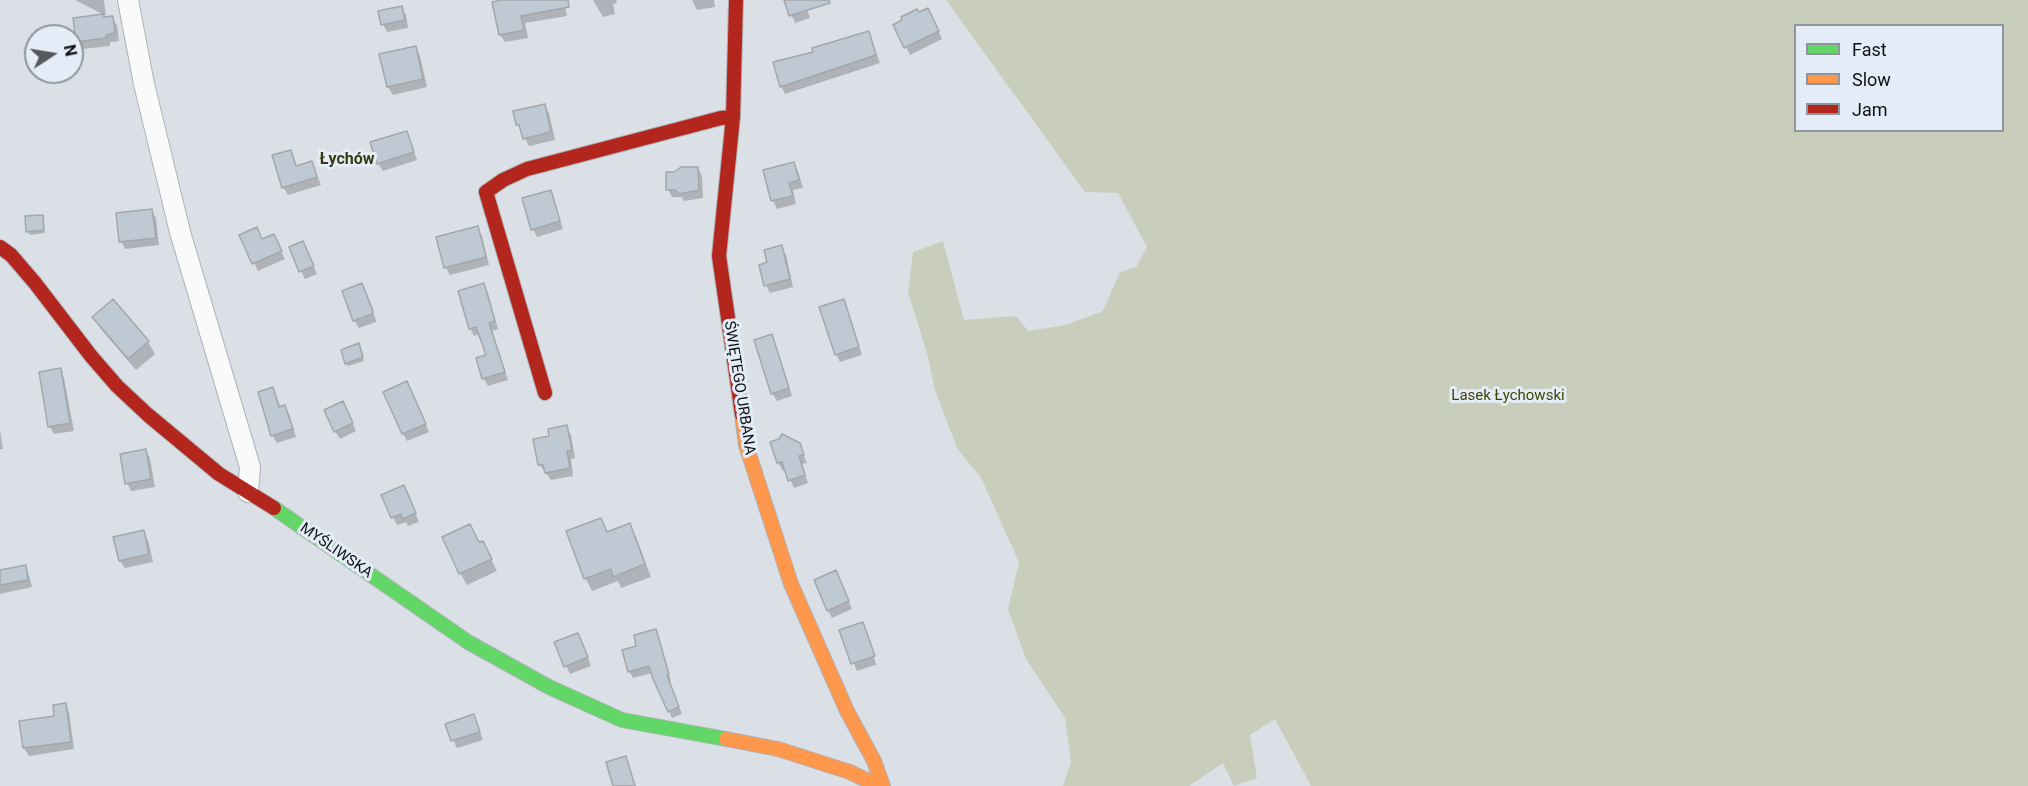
<!DOCTYPE html>
<html>
<head>
<meta charset="utf-8">
<style>
  body { margin:0 }
  #map { position:relative; width:2028px; height:786px; overflow:hidden; background:#dbe0e6; font-family:Roboto,sans-serif }
  canvas { display:block }
  .legend { position:absolute; left:1794px; top:24px; width:210px; height:108px; box-sizing:border-box; background:#e4edf7; border:2px solid #8e959c; margin:0; padding:8px 10px; list-style:none; font-size:18px; color:#0e1114 }
  .legend li { display:flex; align-items:center; gap:12px; height:30px }
  .legend b { width:30px; border:2px solid #8e959c }
  .north { position:absolute; left:24px; top:24px; width:60px; height:60px; box-sizing:border-box; background:#e4edf7; border:2px solid #8e959c; border-radius:50%; rotate:78deg; font-size:16px; font-weight:700; line-height:24px; text-align:center; color:#0e1114 }
  .north::after { content:''; display:block; margin:auto; width:21px; height:27px; background:#56595e; clip-path:polygon(50% 0,100% 100%,50% 72%,0 100%) }
</style>
</head>
<body>
<div id="map">
<canvas width="2028" height="786"></canvas>
<ul class="legend">
<li><b style="height:8px;background:#63d668"></b>Fast</li>
<li><b style="height:8px;background:#ff974d"></b>Slow</li>
<li><b style="height:8px;background:#b3261e"></b>Jam</li>
</ul>
<div class="north">N</div>
</div>
<script>
const ctx = document.querySelector('canvas').getContext('2d');
ctx.lineJoin = 'round';
function paint(path, color) { ctx.fillStyle = color; ctx.fill(path, 'evenodd'); }
const toPath = rows => new Path2D(rows.map(r => 'M' + r).join(''));
function strokePath(path, color, width, dash) { ctx.strokeStyle = color; ctx.lineWidth = width; ctx.lineCap = dash ? 'butt' : 'round'; ctx.setLineDash(dash || []); ctx.stroke(path); }
function drawText(font, color, halo, rows, align = 'center') {
  ctx.font = font + ' Roboto,sans-serif'; ctx.lineWidth = 6; ctx.setLineDash([]); ctx.textBaseline = 'middle'; ctx.strokeStyle = halo; ctx.fillStyle = color; for (const [text, x, y, turn = 0] of rows) {
    ctx.save(); ctx.translate(x, y); ctx.rotate((+turn || 0) * Math.PI / 180); ctx.textAlign = isNaN(turn) ? turn : align; if (halo) ctx.strokeText(text, 0, 0); ctx.fillText(text, 0, 0); ctx.restore();
  }
}
paint(toPath([
  [946,0,2028,0,2028,786,1311,786,1275,719,1250,735,1257,778,1234,786,1223,763,1189,786,1063,786,1071,762,1065,718,1026,659,1008,609,1019,562,981,478,957,448,935,390,927,353,908,292,913,252,943,241,964,320,1016,316,1028,331,1066,325,1103,311,1120,272,1136,267,1147,247,1118,193,1085,192],
  [1796,26,2002,26,2002,130,1796,130]
]), '#c9cebc');
paint(toPath([
  [75,0,104,0,106,16],
  [510,0,564,0,567,16,525,23,528,38,505,42,500,35],
  [593,0,616,0,617,3,613,4,615,14,603,17],
  [692,0,714,0,715,7,697,10],
  [785,0,804,0,810,18,795,23],
  [401,8,406,15,408,28,387,32,383,24],
  [932,17,942,39,910,55,906,47],
  [112,18,117,25,119,41,110,42,110,46,82,49,77,41,104,19],
  [868,32,880,63,785,94,781,86,815,53],
  [416,48,420,56,427,87,393,95,388,87,381,56],
  [544,105,549,113,555,140,529,146,518,125],
  [407,133,417,160,383,171,378,163],
  [290,152,297,167,312,163,321,185,288,195,283,187],
  [794,164,798,171,803,188,793,190,796,204,777,209,773,201,765,171],
  [698,168,702,176,703,198,684,201,681,197,672,197,668,189],
  [550,192,554,200,563,229,537,237,533,229],
  [152,211,156,218,159,245,125,249,121,241],
  [42,216,45,233,30,235,28,231],
  [477,228,482,236,489,265,450,275,446,268,438,238],
  [241,236,277,243,285,259,258,271],
  [781,247,786,255,793,287,770,293,766,285],
  [307,251,317,274,305,279,301,271],
  [483,285,488,293,498,329,492,331,508,380,488,386,484,379,488,356,480,334,474,336,470,328],
  [366,293,376,320,376,322,359,328,354,320],
  [113,301,148,342,155,354,136,370,101,329,94,317],
  [843,301,847,309,862,355,840,362,836,354],
  [771,336,775,344,792,396,777,401,772,393],
  [360,349,364,361,348,366,346,363],
  [60,370,64,378,74,431,54,434,49,426],
  [273,389,281,408,284,407,289,414,296,437,277,443,272,435],
  [411,391,429,432,407,441,403,434],
  [347,411,356,431,340,439,335,431],
  [566,427,571,435,575,458,571,459,573,476,551,480,540,465,551,437],
  [0,430,3,449,0,449],
  [772,443,799,445,807,463,802,464,808,483,794,488,786,469,783,471,778,463],
  [145,450,150,458,155,487,131,491,127,483],
  [408,495,419,522,408,526,406,522,397,525,393,517],
  [601,520,608,533,629,525,636,537,651,577,621,588,618,581,592,591,586,579,568,532],
  [470,526,480,544,489,555,497,571,467,585,460,573],
  [143,532,148,540,153,562,125,568,120,561],
  [25,567,29,575,32,587,0,594,0,572],
  [840,580,852,609,832,618,828,610],
  [863,624,876,664,878,664,857,671,841,631],
  [655,631,659,637,671,681,669,682,682,714,672,718,653,673,633,678,629,671,638,647],
  [582,642,591,666,570,674,556,643],
  [65,704,69,712,74,749,29,756,24,748,21,723,56,718],
  [474,716,483,740,457,748,453,740],
  [626,758,636,786,615,786]
]), '#0003');
const building = toPath([
  [502,0,568,0,569,7,521,16,524,30,499,35,492,2,502,0],
  [784,0,829,0,830,3,789,16,784,0],
  [402,6,405,20,381,25,378,11,402,6],
  [928,8,939,31,904,48,893,25,902,20,901,17,917,9,919,12,928,8],
  [103,14,104,17,113,16,115,33,106,35,106,38,76,42,73,18,103,14],
  [869,31,876,55,780,87,773,62,813,52,812,48,869,31],
  [416,46,423,79,387,87,379,54,416,46],
  [545,104,551,132,523,139,519,125,516,125,513,111,545,104],
  [407,131,414,152,377,164,370,142,407,131],
  [291,150,296,166,312,161,317,177,282,188,272,155,291,150],
  [794,162,799,180,789,183,793,196,771,201,763,170,794,162],
  [681,167,698,167,699,190,679,194,675,190,666,190,666,172,674,172,681,167],
  [551,190,560,221,531,230,522,198,551,190],
  [152,209,156,238,119,242,116,213,152,209],
  [43,215,44,230,26,232,25,216,43,215],
  [478,226,486,257,444,268,436,237,478,226],
  [257,227,262,239,274,234,282,251,252,264,239,235,257,227],
  [303,241,314,266,299,272,289,247,303,241],
  [782,245,790,279,764,286,759,265,767,262,764,250,782,245],
  [362,283,373,311,372,314,353,321,342,291,362,283],
  [484,283,495,321,489,323,505,372,482,379,476,358,486,355,476,327,469,329,458,291,484,283],
  [113,299,149,341,128,359,92,317,113,299],
  [844,299,859,347,835,355,819,307,844,299],
  [772,334,789,388,771,394,754,340,772,334],
  [359,343,363,357,345,364,341,350,359,343],
  [61,368,70,423,48,427,39,372,61,368],
  [407,381,426,424,402,434,383,392,407,381],
  [273,387,279,407,285,405,293,429,271,436,258,392,273,387],
  [343,401,353,423,334,432,324,410,343,401],
  [567,425,572,450,567,451,570,468,545,473,543,465,538,465,533,439,549,436,548,429,567,425],
  [782,434,800,443,804,455,799,456,805,475,788,481,782,462,777,463,770,442,779,439,782,434],
  [146,449,151,479,125,484,120,454,146,449],
  [404,485,416,513,402,519,401,514,391,518,381,495,404,485],
  [601,518,607,532,630,523,645,564,613,577,611,569,584,579,566,531,601,518],
  [470,524,479,542,483,541,492,559,459,574,442,537,470,524],
  [144,530,149,554,119,561,113,537,144,530],
  [26,565,28,580,0,585,0,570,26,565],
  [836,570,849,601,827,611,814,580,836,570],
  [863,622,875,656,851,664,839,630,863,622],
  [656,629,669,674,667,675,679,707,668,712,653,679,649,666,628,672,622,650,636,646,634,635,656,629],
  [578,633,588,657,564,667,554,642,578,633],
  [66,703,71,742,23,748,19,721,54,716,53,705,66,703],
  [474,714,480,732,451,741,445,724,474,714],
  [626,756,635,786,613,786,606,762,626,756]
]);
paint(building, '#bfc9d3');
strokePath(building, '#a3a7ac', 1.5);
const street = toPath([
  [128,0,144,84,180,232,250,467,248,492]
]);
const fast = toPath([
  [274,508,468,642,549,687,622,720,726,739]
]);
const slow = toPath([
  [742,415,746,445,791,584,847,711,874,761,883,786],
  [726,739,778,749,850,772,878,786]
]);
const jam = toPath([
  [736,0,733,117,719,256,742,415],
  [0,247,11,255,35,283,91,356,117,386,148,415,219,474,274,508],
  [545,393,486,192,503,180,527,169,721,118,733,117]
]);
strokePath(street, '#afb3b7', 22);
strokePath(fast, '#afb3b7', 16);
strokePath(slow, '#afb3b7', 16);
strokePath(jam, '#afb3b7', 16);
strokePath(street, '#fafafb', 20);
strokePath(fast, '#63d668', 14);
strokePath(slow, '#ff974d', 14);
strokePath(jam, '#b3261e', 14);
drawText('15px', '#0e1114', '#e4edf7', [
  ["ŚWIĘTEGO URBANA",739,388,81],
  ["MYŚLIWSKA",336,551,35]
]);
drawText('15px', '#404304', '#e4edf7', [
  ["Lasek Łychowski",1508,396]
]);
drawText('bold 16px', '#393b13', '#e4edf7', [
  ["Łychów",347,160]
]);
</script>
</body>
</html>
